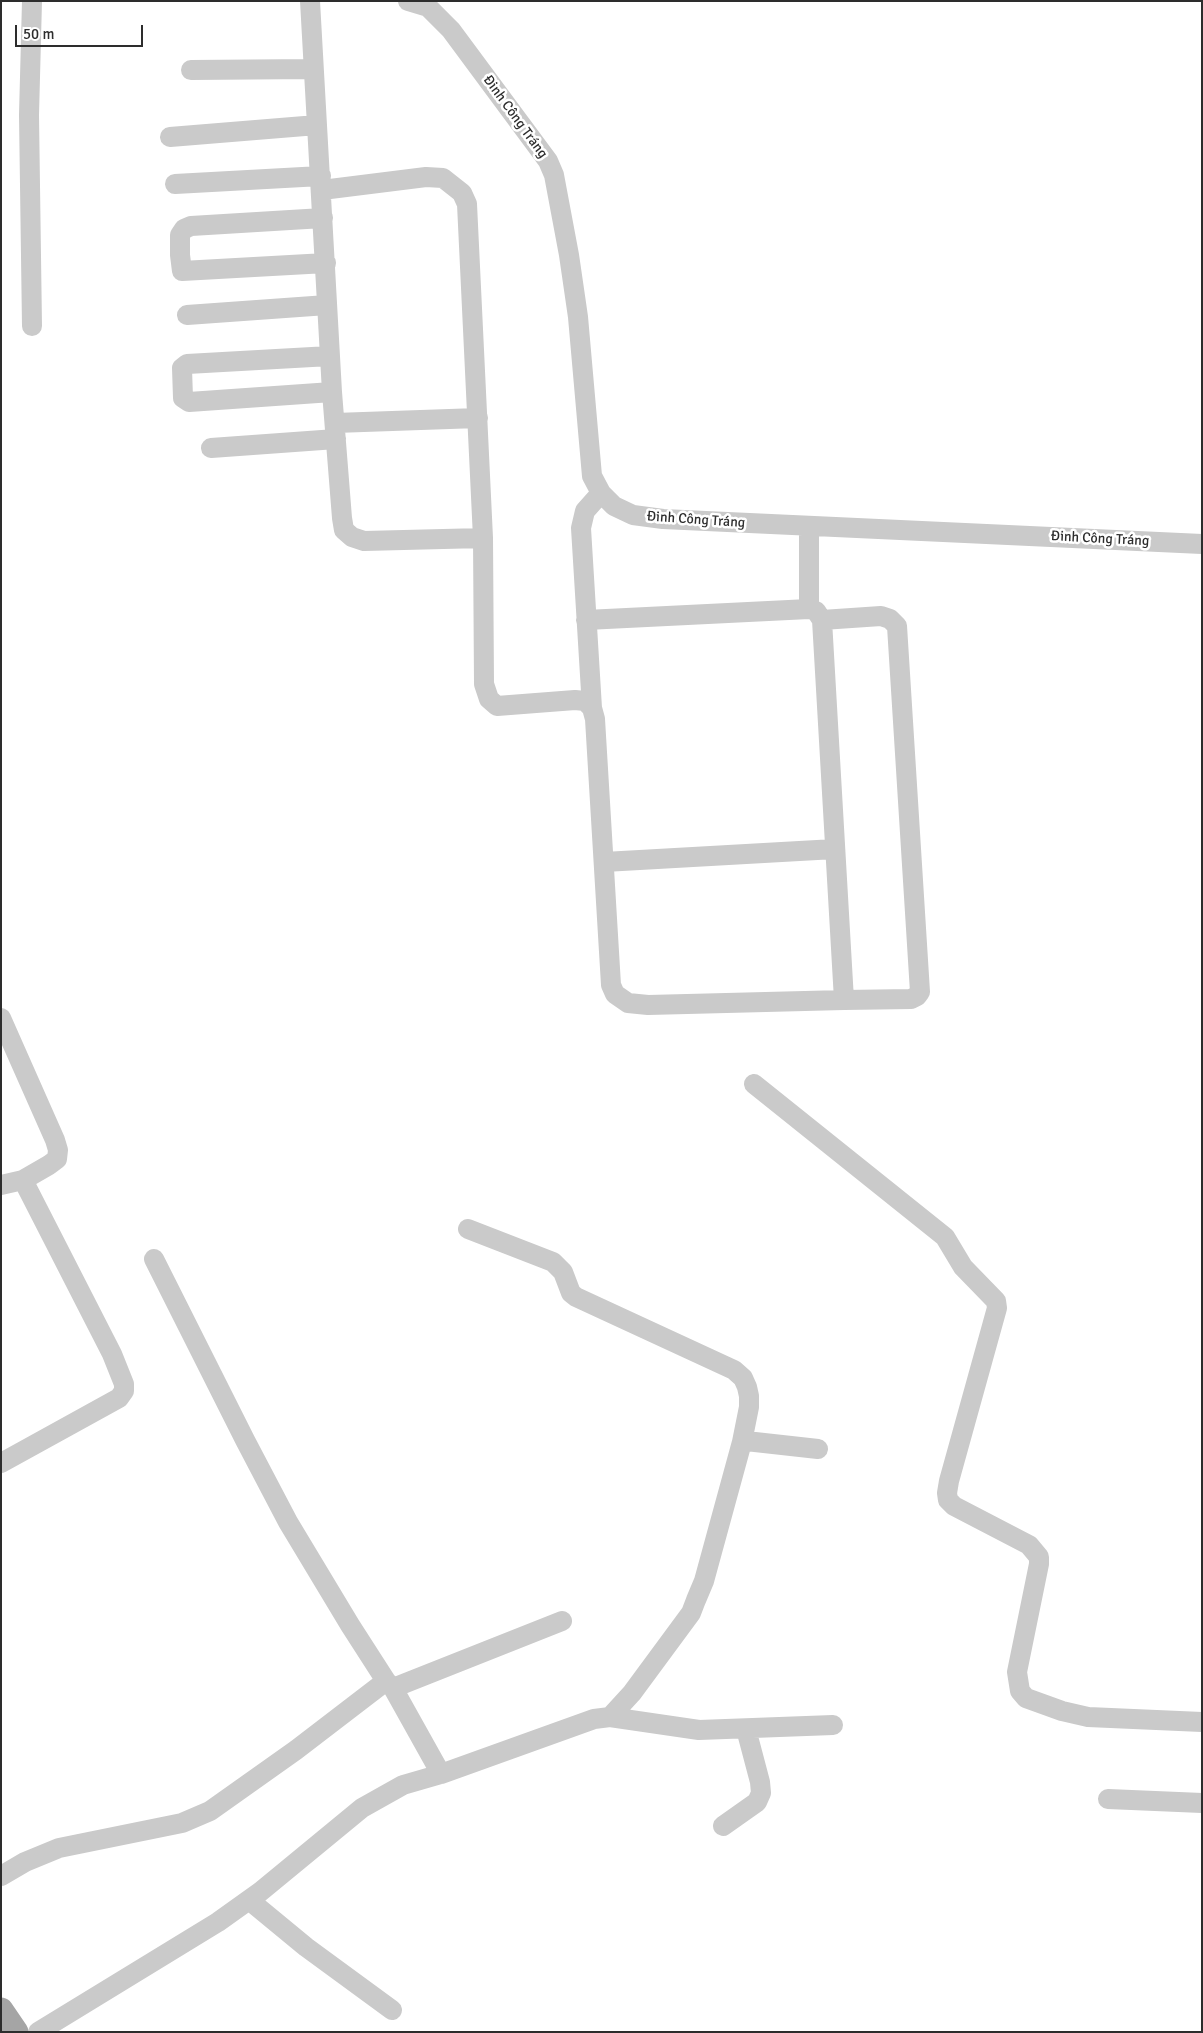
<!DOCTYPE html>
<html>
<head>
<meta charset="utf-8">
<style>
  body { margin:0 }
  #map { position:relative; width:1203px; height:2033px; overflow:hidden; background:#fff; font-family:Signika,sans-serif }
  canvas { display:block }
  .frame { position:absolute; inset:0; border:2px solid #2d2d2d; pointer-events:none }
  .scale { position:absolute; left:15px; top:25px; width:128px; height:22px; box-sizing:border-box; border:2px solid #2d2d2d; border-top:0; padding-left:6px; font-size:15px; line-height:18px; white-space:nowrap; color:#2d2d2d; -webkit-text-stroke:4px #fff; paint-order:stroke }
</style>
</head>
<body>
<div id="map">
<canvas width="1203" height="2033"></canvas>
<div class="frame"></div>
<div class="scale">50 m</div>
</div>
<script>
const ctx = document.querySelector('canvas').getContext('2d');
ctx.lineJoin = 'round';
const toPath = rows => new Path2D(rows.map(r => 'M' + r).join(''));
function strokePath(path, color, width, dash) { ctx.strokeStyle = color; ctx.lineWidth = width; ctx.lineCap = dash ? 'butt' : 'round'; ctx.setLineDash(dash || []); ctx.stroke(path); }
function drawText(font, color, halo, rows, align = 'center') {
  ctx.font = font + ' Signika,sans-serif'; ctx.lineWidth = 5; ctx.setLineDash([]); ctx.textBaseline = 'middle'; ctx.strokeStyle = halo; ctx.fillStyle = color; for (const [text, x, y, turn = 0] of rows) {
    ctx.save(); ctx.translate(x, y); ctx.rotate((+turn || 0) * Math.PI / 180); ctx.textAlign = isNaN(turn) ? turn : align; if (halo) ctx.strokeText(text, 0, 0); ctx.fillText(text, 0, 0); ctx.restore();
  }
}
strokePath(toPath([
  [32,1,29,115,32,326],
  [310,1,332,392,342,518,344,530,352,537,364,541,483,538],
  [408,1,428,7,451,30,548,161,554,175,569,255,578,317,592,476,601,493,614,506,633,515,663,519,1202,544],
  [191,70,313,69],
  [170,137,317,125],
  [175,184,321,176],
  [322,190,426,177,443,178,462,193,467,204,483,538,484,684,489,699,497,706,575,700,585,701,592,708,595,719,611,985,615,994,628,1003,648,1005,844,1000,822,620,816,611,809,609,586,620],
  [323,218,191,226,184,229,180,235,180,255,182,271,326,263],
  [187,315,327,305],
  [330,356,187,364,182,368,183,398,189,402,332,392],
  [335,423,478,418],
  [211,448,336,439],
  [809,526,809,609],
  [822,620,881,616,890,619,897,626,920,992,917,996,911,999,844,1000],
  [592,708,581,528,585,511,601,493],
  [604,862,835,849],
  [1,1018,55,1140,58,1150,57,1159,49,1165,23,1180,1,1185],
  [754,1084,945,1237,963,1267,996,1301,997,1308,949,1481,947,1493,948,1500,954,1506,1029,1545,1039,1557,1039,1564,1017,1672,1020,1691,1026,1698,1062,1711,1088,1717,1202,1722],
  [468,1229,553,1262,563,1272,571,1293,576,1297,734,1370,743,1378,747,1387,749,1396,749,1407,742,1442],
  [154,1259,245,1440,288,1522,350,1625,386,1681,393,1688,441,1774],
  [1,1463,119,1398,124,1391,124,1384,112,1354,23,1180],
  [393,1688,562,1621],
  [610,1717,632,1693,691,1613,696,1600,704,1581,742,1442,746,1441,818,1449],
  [1108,1799,1202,1803],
  [723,1826,757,1802,761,1793,760,1782,746,1729],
  [1,1876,25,1862,59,1848,182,1823,210,1811,296,1750,386,1681],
  [249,1900,306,1947,392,2010],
  [38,2032,218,1922,260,1892,362,1808,403,1785,441,1774,594,1719,610,1717,699,1730,833,1725]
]), '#cacaca', 20);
strokePath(toPath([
  [1,2010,16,2032]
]), '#a5a5a5', 25);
drawText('14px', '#2d2d2d', '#fff', [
  ["Đinh Công Tráng",515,117,54],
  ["Đinh Công Tráng",696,520,4],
  ["Đinh Công Tráng",1100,539,3]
]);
</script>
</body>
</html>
